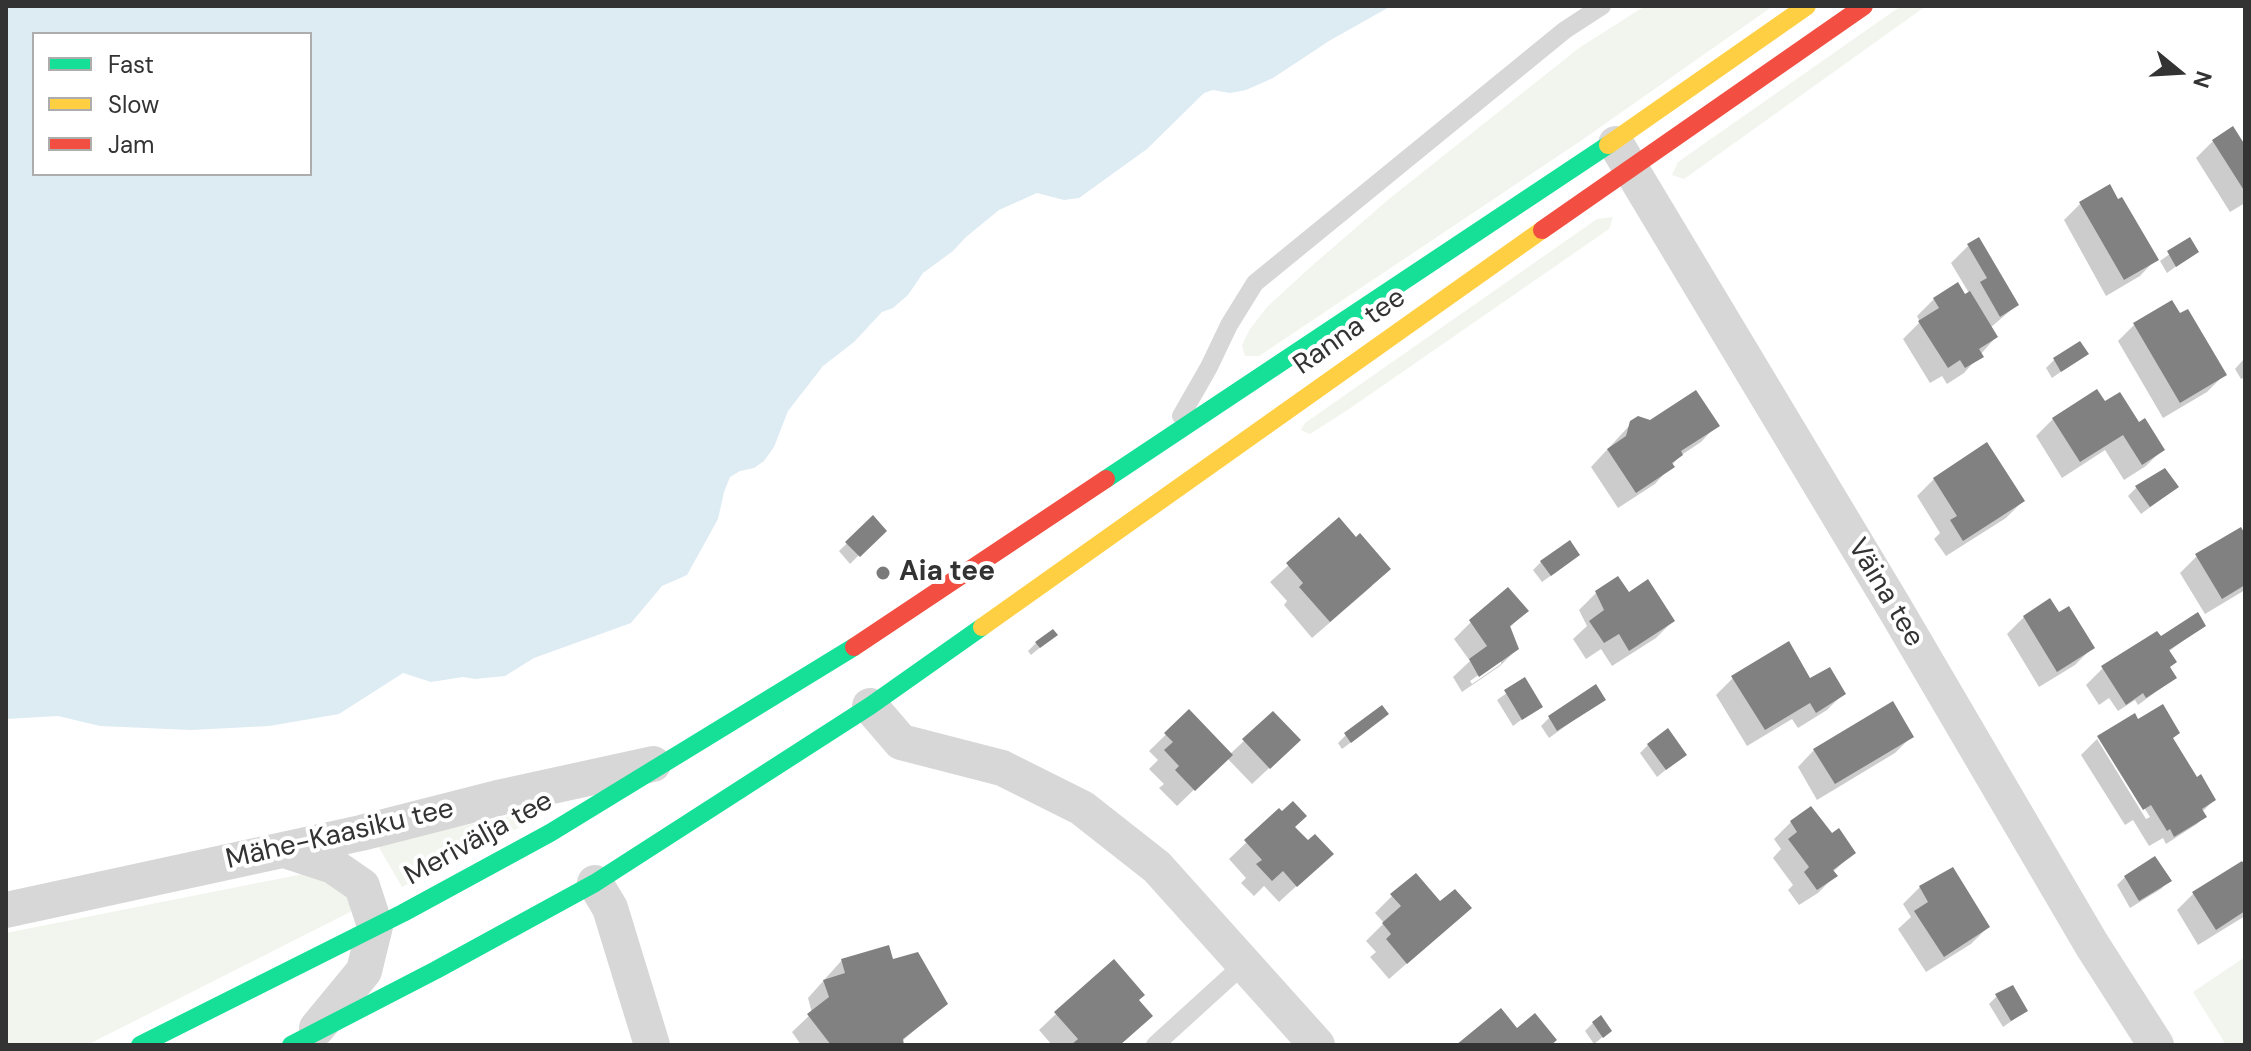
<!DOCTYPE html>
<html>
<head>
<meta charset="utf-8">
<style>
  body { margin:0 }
  #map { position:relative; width:2251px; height:1051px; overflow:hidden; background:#fff; font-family:"DM Sans",sans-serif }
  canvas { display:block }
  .frame { position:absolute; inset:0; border:8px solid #333; pointer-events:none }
  .legend { position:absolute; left:32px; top:32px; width:280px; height:144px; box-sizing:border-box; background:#fff; border:2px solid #adadad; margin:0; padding:10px 14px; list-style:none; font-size:24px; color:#333 }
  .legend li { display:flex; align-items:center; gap:16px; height:40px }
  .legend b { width:40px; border:2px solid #adadad }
  .north { position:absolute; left:2139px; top:32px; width:80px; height:80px; -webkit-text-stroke:6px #fff; paint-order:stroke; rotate:108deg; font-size:22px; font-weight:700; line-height:32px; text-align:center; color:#333 }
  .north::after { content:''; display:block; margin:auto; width:28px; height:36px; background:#333; clip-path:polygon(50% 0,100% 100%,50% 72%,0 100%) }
</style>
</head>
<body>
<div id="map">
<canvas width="2251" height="1051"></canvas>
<div class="frame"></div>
<ul class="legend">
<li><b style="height:10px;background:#16e098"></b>Fast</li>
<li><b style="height:10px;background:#ffcf43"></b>Slow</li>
<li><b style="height:10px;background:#f24e42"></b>Jam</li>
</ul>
<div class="north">N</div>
</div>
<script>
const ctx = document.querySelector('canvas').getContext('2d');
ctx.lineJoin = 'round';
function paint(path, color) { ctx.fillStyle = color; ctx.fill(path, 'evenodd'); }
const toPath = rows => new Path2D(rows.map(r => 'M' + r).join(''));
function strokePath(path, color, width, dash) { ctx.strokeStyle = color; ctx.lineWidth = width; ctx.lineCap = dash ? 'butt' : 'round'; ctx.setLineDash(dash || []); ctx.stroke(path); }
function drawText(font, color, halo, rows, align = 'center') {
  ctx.font = font + ' "DM Sans",sans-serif'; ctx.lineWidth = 8; ctx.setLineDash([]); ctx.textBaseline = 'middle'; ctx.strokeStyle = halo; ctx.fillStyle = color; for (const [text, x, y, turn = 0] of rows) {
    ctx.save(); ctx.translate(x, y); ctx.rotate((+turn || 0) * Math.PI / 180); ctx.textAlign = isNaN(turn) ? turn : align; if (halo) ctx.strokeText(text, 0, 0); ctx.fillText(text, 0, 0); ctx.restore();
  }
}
paint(toPath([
  [1645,6,1773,6,1579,142,1259,356,1245,356,1242,345,1250,329,1267,307,1314,264,1389,199,1579,48],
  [1901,6,1926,6,1684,179,1672,175,1678,162],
  [1613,217,1609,229,1349,409,1310,434,1301,430,1305,423,1597,219],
  [520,814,522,826,402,887,377,844],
  [303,874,343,889,354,910,87,1045,6,1045,6,933],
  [2245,957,2245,1045,2226,1045,2193,992]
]), '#f1f5ed');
paint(toPath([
  [6,6,1391,6,1329,41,1273,78,1246,90,1230,93,1213,90,1204,93,1147,149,1079,198,1064,200,1037,193,999,210,966,237,953,251,923,273,908,295,893,308,882,312,854,342,823,366,788,411,774,447,764,461,754,468,740,471,730,477,724,492,718,519,687,575,662,586,631,623,534,658,505,676,475,679,463,677,431,682,403,673,339,714,269,726,191,730,100,726,58,716,6,719],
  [34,34,310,34,310,174,34,174]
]), '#ddebf3');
paint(toPath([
  [2213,141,2245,149,2245,203,2230,212,2196,158],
  [2081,203,2156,259,2140,276,2106,296,2064,220],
  [2189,240,2196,252,2167,273,2160,261],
  [1968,246,2017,305,1990,328,1996,337,1964,373,1947,384,1942,376,1930,383,1903,339,1920,322,1917,316,1934,299,1964,297,1969,293,1951,263],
  [2135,324,2224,375,2207,392,2163,418,2118,341],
  [2086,354,2052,378,2046,368,2054,360],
  [2243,360,2245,360,2245,377,2241,379,2235,369],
  [2104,404,2138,425,2163,449,2146,466,2124,480,2105,450,2062,478,2036,436,2053,419],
  [1651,422,1717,425,1701,442,1680,456,1655,484,1618,508,1591,467,1629,426],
  [2165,471,2168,494,2141,514,2128,496,2136,488],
  [1934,479,2023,501,2006,518,1946,556,1934,539,1940,533,1917,496],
  [873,518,884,530,850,564,839,551],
  [1339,520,1356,540,1372,586,1312,638,1284,605,1287,601,1270,582],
  [2245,538,2245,590,2205,614,2180,573,2197,556],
  [1541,562,1570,562,1542,582,1533,570],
  [1618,579,1628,594,1673,621,1656,638,1612,666,1601,649,1586,659,1573,639,1587,626,1579,610,1596,593],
  [1527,611,1509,628,1517,649,1500,666,1462,692,1453,677,1470,661,1454,639,1471,622],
  [1501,659,1501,664,1472,684,1470,681],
  [2058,615,2092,648,2075,665,2039,687,2007,634,2024,617],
  [2204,625,2168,652,2168,668,2175,678,2138,705,2135,700,2118,711,2109,698,2099,705,2086,685,2103,668,2160,639],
  [1055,635,1031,655,1028,651,1036,643],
  [1733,678,1810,681,1844,693,1827,710,1798,728,1792,719,1747,746,1716,695],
  [1525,680,1540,706,1513,726,1497,700],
  [1603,699,1549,738,1541,726,1549,718],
  [1189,712,1230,754,1273,714,1281,757,1252,784,1227,758,1177,806,1159,788,1164,784,1149,769,1158,760,1149,751],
  [2137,721,2171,739,2196,780,2214,800,2202,812,2205,816,2197,824,2166,844,2163,838,2149,846,2133,820,2125,825,2081,755,2097,739,2146,819,2150,817,2101,739,2097,739],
  [1378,722,1342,749,1338,743,1346,735],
  [1912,736,1895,753,1817,800,1798,767,1814,750],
  [1648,745,1684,755,1657,777,1640,753],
  [1279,811,1293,827,1314,870,1279,902,1264,886,1254,896,1241,883,1246,878,1229,859],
  [1820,818,1832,835,1853,853,1833,872,1835,876,1818,893,1799,905,1788,890,1793,885,1773,858,1781,849,1774,839,1791,822],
  [1952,869,1988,927,1971,944,1926,972,1898,929,1911,917,1903,904,1920,887],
  [2245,870,2245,916,2198,945,2177,910,2194,893],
  [2125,877,2169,881,2161,889,2130,908,2117,885],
  [1392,896,1452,924,1389,979,1370,957,1376,952,1366,941,1384,923,1375,913],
  [842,960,891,962,945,1004,901,1042,902,1045,801,1045,792,1032,812,1013,808,998],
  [1997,996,2026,1011,2003,1027,1989,1004],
  [1136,1001,1119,1045,1052,1045,1039,1030,1056,1014],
  [1593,1023,1610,1031,1594,1044,1585,1031]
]), '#0003');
paint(toPath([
  [2233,126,2245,145,2245,192,2212,140],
  [2110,184,2118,199,2122,197,2159,260,2124,280,2079,202],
  [1979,237,2019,305,2000,317,1980,282,1987,278,1967,244],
  [2190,237,2199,252,2176,267,2167,251],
  [1958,282,1965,294,1970,291,1998,337,1979,349,1984,357,1965,368,1960,360,1948,368,1918,321,1939,308,1933,298],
  [2172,300,2180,313,2188,309,2227,375,2180,403,2133,323],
  [2080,341,2089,354,2061,372,2053,358],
  [2097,389,2105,401,2120,392,2139,422,2145,418,2165,450,2142,465,2123,435,2080,462,2052,418],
  [1696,390,1720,426,1681,451,1683,455,1672,463,1675,467,1636,493,1607,449,1626,436,1630,421,1638,416,1650,420],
  [1987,442,2025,501,1963,541,1950,520,1957,516,1933,478],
  [2165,468,2179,487,2150,507,2135,486],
  [873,515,887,531,860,557,845,542],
  [1339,517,1356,537,1360,533,1391,569,1330,622,1299,587,1303,583,1286,563],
  [2241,527,2245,534,2245,585,2222,599,2195,554],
  [1570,540,1580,555,1551,576,1540,561],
  [1618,576,1629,592,1648,579,1675,621,1629,651,1619,634,1604,643,1589,621,1604,610,1595,591],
  [1508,587,1529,611,1510,626,1519,649,1479,677,1469,659,1487,646,1469,620],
  [2050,598,2059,612,2069,606,2095,648,2057,672,2023,616],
  [2198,612,2206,626,2169,650,2177,662,2170,667,2177,678,2146,698,2143,693,2126,705,2101,666,2157,631,2161,636],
  [1053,629,1058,635,1040,648,1035,642],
  [1789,641,1810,678,1830,667,1846,694,1816,713,1810,703,1765,730,1731,676],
  [1525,677,1543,707,1522,720,1504,690],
  [1596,684,1606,700,1557,731,1548,716],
  [1893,701,1914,737,1835,784,1813,749],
  [2163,704,2180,733,2173,738,2197,777,2201,774,2216,800,2202,809,2207,817,2174,837,2170,829,2167,831,2151,805,2143,810,2097,736,2135,713,2138,719],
  [1382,705,1389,714,1351,743,1344,733],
  [1189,709,1233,755,1195,791,1175,770,1179,766,1164,750,1173,742,1164,733],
  [1273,711,1301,740,1270,769,1242,739],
  [1668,728,1687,755,1666,770,1647,744],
  [1293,801,1307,816,1295,827,1308,840,1315,834,1334,854,1297,887,1283,871,1272,881,1256,864,1262,860,1244,840,1279,808,1282,811],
  [1811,806,1832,833,1839,828,1856,853,1833,870,1838,876,1817,890,1804,872,1809,867,1788,839,1797,832,1790,821],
  [2155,856,2172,881,2139,901,2124,876],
  [2242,861,2245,866,2245,911,2216,930,2192,892],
  [1953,867,1990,927,1944,957,1914,911,1928,902,1919,886],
  [1416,873,1440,901,1455,889,1472,908,1407,964,1386,939,1391,934,1382,923,1401,906,1390,894],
  [889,945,893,959,918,952,948,1004,903,1039,904,1045,831,1045,807,1014,829,997,823,980,845,973,841,959],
  [1114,959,1145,995,1139,1000,1153,1016,1120,1045,1071,1045,1078,1039,1054,1012],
  [2013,985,2028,1011,2011,1021,1995,994],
  [1501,1008,1517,1028,1535,1013,1557,1040,1551,1045,1456,1045],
  [1601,1015,1612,1031,1603,1038,1592,1022]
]), '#818181');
strokePath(toPath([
  [1181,416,1209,367,1229,325,1255,283,1565,30,1602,6],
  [1155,1045,1244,964]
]), '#d7d7d7', 18);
strokePath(toPath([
  [1616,144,1894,607,2092,945,2156,1045],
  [870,706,901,742,1002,768,1082,808,1157,867,1317,1045],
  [284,850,333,866,362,886,375,926,364,971,317,1028],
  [595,883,610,908,652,1045],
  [6,910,361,833,502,797,653,764]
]), '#d7d7d7', 36);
strokePath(toPath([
  [1106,479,1608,145],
  [140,1045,403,913,550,833,854,647],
  [291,1045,436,970,595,883,870,706,982,627]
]), '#16e098', 18);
strokePath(toPath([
  [1608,145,1807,6],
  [982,627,1542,230]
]), '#ffcf43', 18);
strokePath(toPath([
  [1542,230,1864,6],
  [854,647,1106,479]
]), '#f24e42', 18);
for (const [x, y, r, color] of [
  [883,573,8,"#7a7a7a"]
]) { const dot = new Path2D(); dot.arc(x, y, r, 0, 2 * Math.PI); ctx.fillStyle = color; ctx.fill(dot); strokePath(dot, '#fff', 3); }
drawText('28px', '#333', '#fff', [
  ["Ranna tee",1350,332,-35],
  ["Väina tee",1885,593,59],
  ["Mähe-Kaasiku tee",340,835,-13],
  ["Merivälja tee",479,839,-29]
]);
drawText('bold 28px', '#333', '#fff', [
  ["Aia tee",899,573]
], 'left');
</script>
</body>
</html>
